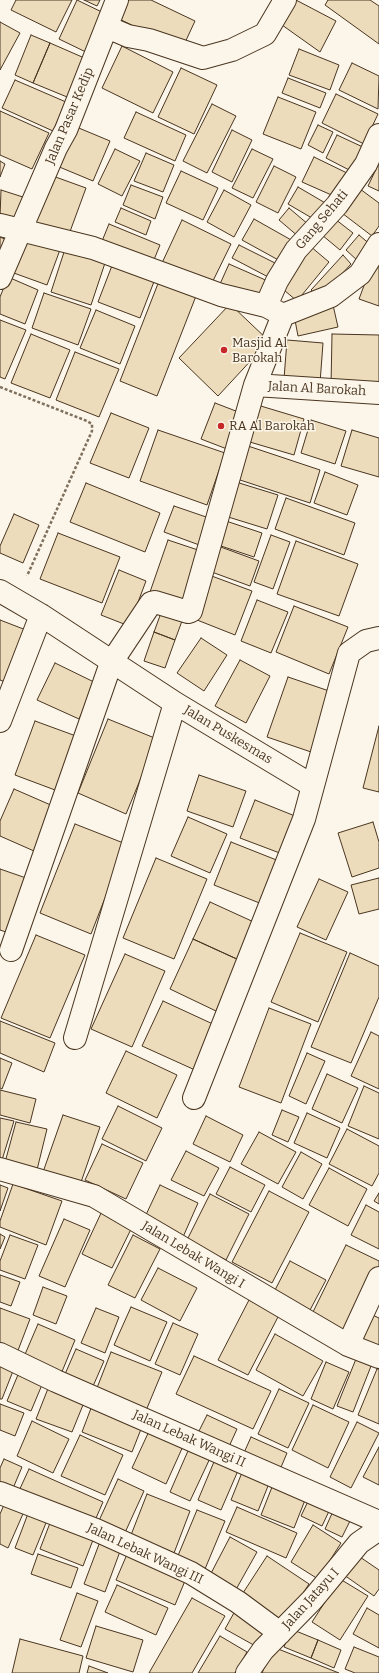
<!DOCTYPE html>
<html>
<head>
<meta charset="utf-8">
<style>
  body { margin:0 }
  canvas { display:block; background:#fbf6e9 }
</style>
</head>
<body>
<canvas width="379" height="1673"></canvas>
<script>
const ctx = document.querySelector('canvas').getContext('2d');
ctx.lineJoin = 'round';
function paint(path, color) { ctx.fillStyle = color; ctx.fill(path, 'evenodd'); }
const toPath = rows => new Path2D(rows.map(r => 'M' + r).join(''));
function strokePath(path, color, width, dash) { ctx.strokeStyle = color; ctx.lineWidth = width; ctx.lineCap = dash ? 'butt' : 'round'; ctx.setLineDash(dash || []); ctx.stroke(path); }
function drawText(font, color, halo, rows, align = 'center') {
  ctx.font = font + ' Bitter,serif'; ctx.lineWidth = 3; ctx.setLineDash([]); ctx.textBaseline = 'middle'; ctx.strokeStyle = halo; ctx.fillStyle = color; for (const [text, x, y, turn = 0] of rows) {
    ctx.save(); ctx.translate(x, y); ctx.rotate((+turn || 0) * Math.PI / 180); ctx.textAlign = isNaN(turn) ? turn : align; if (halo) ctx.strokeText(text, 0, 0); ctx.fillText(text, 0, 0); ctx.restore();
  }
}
const building = toPath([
  [16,0,72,0,56,32,11,10,16,0],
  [77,0,108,15,90,54,59,39,77,0],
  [84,0,100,0,97,6,84,0],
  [126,0,151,0,195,21,182,49,117,18,126,0],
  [296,0,336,21,320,52,282,25,296,0],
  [328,0,370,0,379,6,379,44,325,5,328,0],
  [0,22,20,33,0,70,0,22],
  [31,35,50,43,33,83,15,75,31,35],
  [50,43,89,60,72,99,33,83,50,43],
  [122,46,173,72,153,113,102,88,122,46],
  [299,49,339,65,330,90,289,75,299,49],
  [352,63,379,76,378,109,339,90,352,63],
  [181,68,217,85,194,134,158,117,181,68],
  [288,78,326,93,320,108,282,93,288,78],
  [15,80,66,102,53,131,2,108,15,80],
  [336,94,378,114,364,144,322,123,336,94],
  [278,97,316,112,301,149,263,134,278,97],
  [212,104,236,116,207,173,183,161,212,104],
  [0,111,49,133,32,169,0,155,0,111],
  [136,112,186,135,175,161,124,138,136,112],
  [318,125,333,132,323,153,308,145,318,125],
  [74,126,110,141,93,181,57,166,74,126],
  [232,130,252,140,232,182,212,172,232,130],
  [337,135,365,148,353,172,326,158,337,135],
  [115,149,140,161,122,196,98,184,115,149],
  [252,149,273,159,253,198,232,188,252,149],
  [146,153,174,165,163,192,134,181,146,153],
  [314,157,347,173,336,197,302,182,314,157],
  [0,161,5,164,0,177,0,161],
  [379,163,379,191,368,186,379,163],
  [274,166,296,177,278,213,256,202,274,166],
  [181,171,218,188,203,220,166,203,181,171],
  [50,175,86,188,68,237,32,224,50,175],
  [131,185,163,197,155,219,123,205,131,185],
  [356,186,379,203,379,226,372,236,338,210,356,186],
  [298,187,327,204,317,221,288,204,298,187],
  [1,190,26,198,17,223,0,218,1,190],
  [224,190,251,205,234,237,207,222,224,190],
  [121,208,151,221,146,235,115,222,121,208],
  [289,208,309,225,299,237,279,220,289,208],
  [254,219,293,241,282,262,242,240,254,219],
  [335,219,353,233,340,250,322,235,335,219],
  [182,220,231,244,210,287,162,263,182,220],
  [109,224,160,245,151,267,100,246,109,224],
  [26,233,61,247,47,285,11,272,26,233],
  [359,235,372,246,358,261,346,250,359,235],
  [0,237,9,241,0,263,0,237],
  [67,243,107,257,91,305,51,292,67,243],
  [239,245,279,265,272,279,232,258,239,245],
  [310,246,329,262,297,301,278,285,310,246],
  [343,255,351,264,320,298,311,290,343,255],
  [374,259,379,261,379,306,359,299,374,259],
  [113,263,155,279,140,318,98,302,113,263],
  [229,264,270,282,261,302,220,284,229,264],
  [8,277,38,290,25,324,0,314,0,297,8,277],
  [159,281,196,296,157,396,120,381,159,281],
  [44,293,91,309,78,345,32,328,44,293],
  [230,304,269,341,218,396,179,358,230,304],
  [333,305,338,327,298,336,294,315,333,305],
  [96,310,135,326,120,364,80,348,96,310],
  [0,320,26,330,5,379,0,377,0,320],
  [31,334,70,350,50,398,11,383,31,334],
  [332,334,379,335,379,387,331,386,332,334],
  [287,340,323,343,320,383,284,379,287,340],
  [75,352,119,369,99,417,56,400,75,352],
  [215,403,241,413,227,449,201,439,215,403],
  [254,404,304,419,294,455,243,440,254,404],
  [111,413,149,428,129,478,90,463,111,413],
  [311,420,346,431,335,464,301,453,311,420],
  [158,430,225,453,207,505,140,481,158,430],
  [352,430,379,438,379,477,341,466,352,430],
  [245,445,320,470,310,503,234,478,245,445],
  [325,472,358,485,347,515,314,503,325,472],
  [236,482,278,495,267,529,225,516,236,482],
  [86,483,160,513,145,552,70,522,86,483],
  [286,498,355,523,344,555,275,529,286,498],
  [174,506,212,519,202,546,164,532,174,506],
  [14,514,39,525,23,563,0,553,0,546,14,514],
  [226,521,262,533,254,557,218,545,226,521],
  [58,533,120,557,102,603,40,579,58,533],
  [271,535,290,542,273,589,254,582,271,535],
  [168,540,201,551,184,603,150,592,168,540],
  [296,541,358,564,339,616,277,594,296,541],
  [218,546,259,561,250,586,209,571,218,546],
  [119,570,146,581,129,626,101,615,119,570],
  [209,575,252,591,235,635,192,618,209,575],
  [257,600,288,612,271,653,241,641,257,600],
  [294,606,348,627,329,674,276,652,294,606],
  [161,613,182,621,175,640,154,632,161,613],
  [0,620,26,630,5,682,0,680,0,620],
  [154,632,175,640,165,668,144,661,154,632],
  [201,638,227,655,204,691,177,673,201,638],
  [240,660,270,676,246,723,215,706,240,660],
  [55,663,96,683,79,719,37,700,55,663],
  [288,677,338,694,317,754,267,737,288,677],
  [108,719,157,739,126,814,78,793,108,719],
  [35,721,76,736,55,790,15,775,35,721],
  [379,726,379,792,363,788,379,726],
  [199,775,246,791,233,827,187,811,199,775],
  [14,789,53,806,34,851,0,836,0,821,14,789],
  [255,800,300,818,285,855,240,838,255,800],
  [188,817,227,834,210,873,171,856,188,817],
  [373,822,379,842,379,868,352,877,338,833,373,822],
  [75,824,126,844,91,934,40,913,75,824],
  [231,842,279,861,262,904,214,885,231,842],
  [156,858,207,879,174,959,123,938,156,858],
  [0,869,29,879,9,933,0,930,0,869],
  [379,878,379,909,359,914,351,885,379,878],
  [319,879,348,892,326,940,297,927,319,879],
  [210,902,256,923,239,960,193,939,210,902],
  [300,933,347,952,318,1022,271,1002,300,933],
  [36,935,85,955,50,1038,1,1018,36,935],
  [193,939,239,960,216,1011,170,989,193,939],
  [350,953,379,966,379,997,351,1063,311,1047,350,953],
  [125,954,165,971,132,1047,91,1029,125,954],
  [163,1001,215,1025,195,1070,142,1046,163,1001],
  [269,1008,311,1024,281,1103,239,1087,269,1008],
  [0,1021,55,1043,44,1072,0,1053,0,1021],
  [371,1032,379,1036,379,1089,351,1076,371,1032],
  [126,1051,177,1075,157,1118,106,1093,126,1051],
  [307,1053,325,1061,306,1104,289,1096,307,1053],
  [0,1058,12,1063,2,1089,0,1088,0,1058],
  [327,1074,358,1088,342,1123,312,1109,327,1074],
  [364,1086,379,1093,379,1139,348,1126,364,1086],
  [0,1090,36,1099,30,1123,0,1115,0,1090],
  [118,1106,162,1128,146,1161,102,1139,118,1106],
  [282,1110,299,1117,288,1142,272,1135,282,1110],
  [307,1113,340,1128,327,1158,294,1143,307,1113],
  [63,1115,100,1127,79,1188,42,1175,63,1115],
  [206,1116,243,1135,230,1162,193,1144,206,1116],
  [0,1118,14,1121,2,1160,0,1159,0,1118],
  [16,1122,47,1129,36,1174,4,1166,16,1122],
  [347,1129,379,1146,379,1173,372,1186,329,1164,347,1129],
  [259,1132,296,1152,278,1184,241,1164,259,1132],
  [102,1144,143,1163,126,1199,85,1180,102,1144],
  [186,1151,219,1168,204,1196,171,1180,186,1151],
  [301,1152,322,1164,303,1199,282,1187,301,1152],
  [230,1167,265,1185,251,1212,216,1194,230,1167],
  [329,1168,367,1189,348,1226,309,1205,329,1168],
  [13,1184,62,1201,46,1245,0,1227,0,1221,13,1184],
  [0,1185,8,1188,0,1211,0,1185],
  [160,1185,198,1203,183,1237,144,1219,160,1185],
  [269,1191,309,1212,272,1283,232,1262,269,1191],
  [379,1193,379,1204,374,1201,379,1193],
  [210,1194,249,1214,226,1260,187,1240,210,1194],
  [366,1205,379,1212,379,1249,351,1235,366,1205],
  [102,1211,133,1225,112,1268,82,1254,102,1211],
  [64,1219,90,1230,65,1287,39,1276,64,1219],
  [0,1234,5,1237,0,1249,0,1234],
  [10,1235,38,1245,25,1279,0,1270,0,1261,10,1235],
  [133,1235,160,1249,135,1298,108,1285,133,1235],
  [346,1245,379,1261,379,1268,348,1332,312,1314,346,1245],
  [290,1261,326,1280,310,1310,275,1290,290,1261],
  [158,1268,197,1288,180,1321,141,1300,158,1268],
  [0,1275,20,1282,11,1306,0,1302,0,1275],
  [43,1287,67,1296,56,1324,33,1315,43,1287],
  [249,1300,279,1315,248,1375,218,1360,249,1300],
  [131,1307,167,1322,150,1361,114,1345,131,1307],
  [0,1308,30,1319,17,1353,0,1346,0,1308],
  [96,1308,119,1317,105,1353,81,1343,96,1308],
  [368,1313,379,1318,379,1354,355,1344,368,1313],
  [173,1323,198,1334,180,1375,155,1364,173,1323],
  [38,1324,75,1340,61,1374,23,1359,38,1324],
  [275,1334,323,1361,303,1396,256,1370,275,1334],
  [76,1349,104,1361,90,1393,62,1381,76,1349],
  [111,1352,162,1372,145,1413,95,1393,111,1352],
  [358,1354,373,1361,353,1412,337,1406,358,1354],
  [194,1356,271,1391,253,1429,176,1394,194,1356],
  [0,1360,15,1366,2,1399,0,1399,0,1360],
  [326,1362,349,1372,333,1409,311,1399,326,1362],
  [377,1369,379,1369,379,1424,358,1415,377,1369],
  [20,1370,44,1380,31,1411,7,1401,20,1370],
  [49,1386,85,1400,72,1432,36,1419,49,1386],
  [279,1389,309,1403,288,1448,258,1434,279,1389],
  [93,1403,143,1424,132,1452,82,1432,93,1403],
  [0,1404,24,1413,15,1436,0,1430,0,1404],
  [313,1405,349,1422,328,1468,292,1450,313,1405],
  [207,1415,237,1429,227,1451,196,1437,207,1415],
  [32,1421,69,1439,53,1473,17,1456,32,1421],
  [357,1422,379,1433,351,1488,330,1477,357,1422],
  [150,1429,184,1444,166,1484,132,1468,150,1429],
  [80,1435,123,1455,105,1495,61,1476,80,1435],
  [251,1437,287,1453,279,1472,243,1455,251,1437],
  [191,1444,212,1454,190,1501,170,1492,191,1444],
  [379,1447,379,1485,363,1477,379,1447],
  [216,1457,240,1466,221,1510,198,1500,216,1457],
  [4,1459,22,1467,11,1493,0,1489,0,1468,4,1459],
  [29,1469,103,1502,93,1525,18,1493,29,1469],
  [243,1470,270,1481,258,1511,231,1500,243,1470],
  [118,1479,144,1491,123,1537,97,1525,118,1479],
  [274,1482,307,1495,294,1528,261,1515,274,1482],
  [147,1494,190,1511,174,1553,131,1535,147,1494],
  [310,1497,331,1507,322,1526,301,1516,310,1497],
  [7,1498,26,1507,8,1548,0,1544,0,1514,7,1498],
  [237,1507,297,1533,286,1558,226,1532,237,1507],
  [334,1509,352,1517,342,1537,325,1529,334,1509],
  [197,1510,225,1521,205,1569,177,1558,197,1510],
  [29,1511,48,1518,33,1555,15,1548,29,1511],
  [50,1523,93,1540,83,1566,40,1549,50,1523],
  [313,1525,341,1543,318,1579,291,1562,313,1525],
  [230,1537,257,1552,234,1593,208,1579,230,1537],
  [101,1539,122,1546,105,1592,84,1584,101,1539],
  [128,1552,187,1576,175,1605,116,1580,128,1552],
  [38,1554,78,1568,71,1588,31,1574,38,1554],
  [357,1555,379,1570,379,1589,374,1596,344,1575,357,1555],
  [267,1556,309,1584,283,1624,241,1596,267,1556],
  [340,1579,368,1596,340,1640,312,1622,340,1579],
  [117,1585,168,1608,156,1635,105,1612,117,1585],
  [77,1593,98,1601,81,1647,60,1640,77,1593],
  [192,1598,225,1616,192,1673,149,1673,192,1598],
  [367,1608,379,1615,379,1648,353,1634,367,1608],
  [235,1611,269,1630,259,1648,225,1629,235,1611],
  [96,1626,143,1640,133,1672,86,1658,96,1626],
  [291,1629,318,1640,311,1658,284,1647,291,1629],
  [220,1636,247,1652,235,1673,198,1673,220,1636],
  [20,1639,83,1656,79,1673,12,1673,20,1639],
  [318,1640,341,1650,334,1668,311,1658,318,1640],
  [273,1647,339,1673,262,1673,273,1647],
  [354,1647,379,1657,379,1673,355,1673,345,1669,354,1647],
  [89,1666,108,1673,87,1673,89,1666]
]);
paint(building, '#ecdcbc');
strokePath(building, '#4a3520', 1);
const street = toPath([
  [107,27,128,36,149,40,203,58,232,50,265,34,285,0],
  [0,225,93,248,221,295,266,306,283,315],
  [0,278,56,148,66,130,117,0],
  [266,306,277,281,296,250,337,205,366,164,379,135],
  [283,315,331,296,360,274,379,244],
  [255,385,379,393],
  [0,591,41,615,175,703,313,786],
  [0,721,41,615],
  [11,950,111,663,151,603,155,602,188,612,191,611,255,385,283,315],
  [75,1038,175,703],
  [194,1098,304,819,349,653,366,641,379,638],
  [0,1169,94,1196,348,1345,379,1357],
  [348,1345,379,1278],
  [0,1354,56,1381,379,1522],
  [0,1493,96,1530,191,1573,238,1602,280,1633],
  [247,1673,263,1650,312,1600,359,1543,379,1529]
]);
strokePath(street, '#4a3520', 24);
strokePath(toPath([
  [0,387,87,421,92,424,92,431,27,576]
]), '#7f6f5c', 2.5, [3, 2]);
strokePath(street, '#fbf6e9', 22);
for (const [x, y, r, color] of [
  [224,350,4,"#c62828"],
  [221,426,4,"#c62828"]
]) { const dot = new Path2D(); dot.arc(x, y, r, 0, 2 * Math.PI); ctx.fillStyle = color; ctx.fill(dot); strokePath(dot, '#fbf6e9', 1.5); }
drawText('13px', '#4a3520', '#fbf6e9', [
  ["Jalan Pasar Kedip",70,116,-67],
  ["Gang Sehati",322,220,-50],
  ["Jalan Al Barokah",317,389,3],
  ["Jalan Puskesmas",228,735,31],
  ["Jalan Lebak Wangi I",193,1255,31],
  ["Jalan Lebak Wangi II",189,1439,24],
  ["Jalan Lebak Wangi III",145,1554,25],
  ["Jalan Jatayu I",311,1599,-48]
]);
drawText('13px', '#4a3520', '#fbf6e9', [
  ["Masjid Al",232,343],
  ["Barokah",232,358],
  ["RA Al Barokah",229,426]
], 'left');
</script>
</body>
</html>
